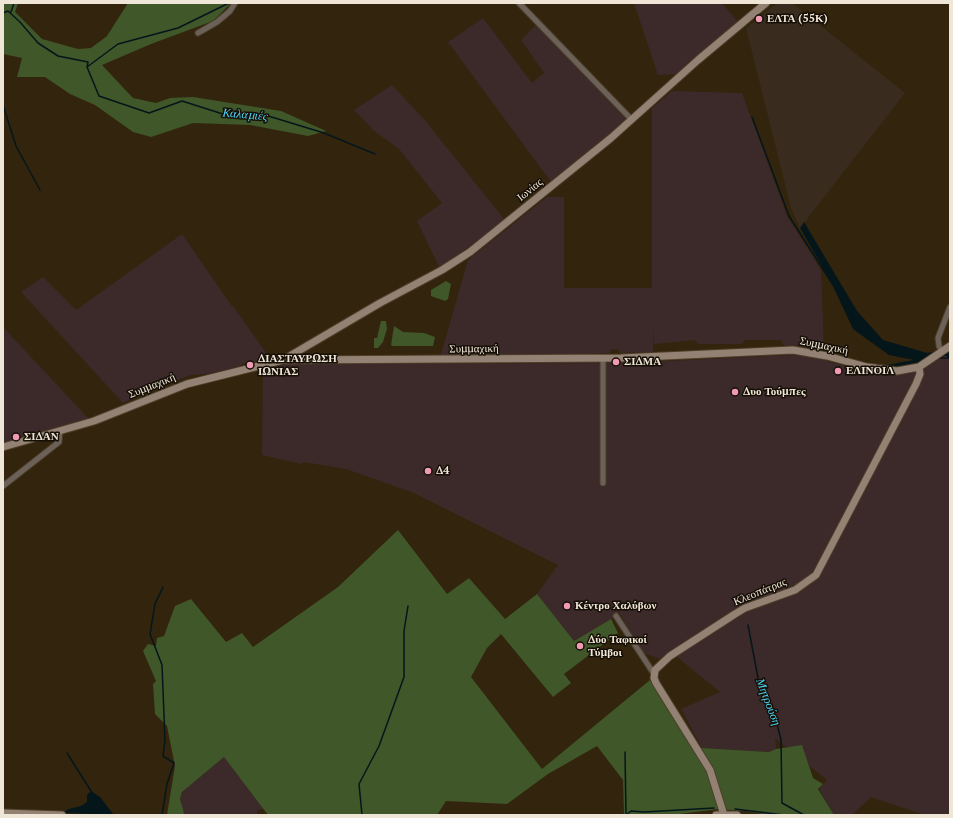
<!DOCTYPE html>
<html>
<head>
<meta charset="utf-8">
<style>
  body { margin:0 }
  #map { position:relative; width:953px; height:818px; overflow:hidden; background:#33240d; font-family:"PT Serif",serif }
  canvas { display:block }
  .frame { position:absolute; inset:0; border:4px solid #f0e6d8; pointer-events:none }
</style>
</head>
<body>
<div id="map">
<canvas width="953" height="818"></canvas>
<div class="frame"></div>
</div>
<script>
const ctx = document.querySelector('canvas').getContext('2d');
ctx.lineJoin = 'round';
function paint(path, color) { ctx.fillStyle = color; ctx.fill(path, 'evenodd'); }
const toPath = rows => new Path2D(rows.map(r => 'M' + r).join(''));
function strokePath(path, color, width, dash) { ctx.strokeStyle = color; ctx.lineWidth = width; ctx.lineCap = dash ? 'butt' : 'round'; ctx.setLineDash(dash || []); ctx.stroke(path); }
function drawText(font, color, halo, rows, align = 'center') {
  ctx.font = font + ' "PT Serif",serif'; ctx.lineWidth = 3; ctx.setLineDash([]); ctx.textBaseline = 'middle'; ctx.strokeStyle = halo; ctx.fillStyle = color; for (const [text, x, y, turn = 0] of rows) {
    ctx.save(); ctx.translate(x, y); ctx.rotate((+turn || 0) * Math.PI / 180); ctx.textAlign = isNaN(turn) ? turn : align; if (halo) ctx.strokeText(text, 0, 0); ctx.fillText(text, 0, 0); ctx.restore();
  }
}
paint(toPath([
  [777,3,792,3,905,93,800,228,791,208,746,28]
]), '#392c1e');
paint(toPath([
  [634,3,722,3,738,22,676,74,658,75],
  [483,18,532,83,544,73,521,40,536,25,627,120,551,182,448,42],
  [392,85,423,118,505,220,440,269,417,221,442,203,399,149,373,130,354,110],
  [672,91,742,93,787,216,821,270,824,351,807,345,784,346,781,340,745,340,742,344,698,344,695,340,654,344,653,329,653,352,620,353,617,349,612,349,609,353,440,358,468,260,547,197,564,197,564,288,652,288,652,108],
  [182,234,231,305,233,306,269,357,267,360,255,362,252,361,242,364,239,367,207,374,190,375,123,403,21,292,43,277,76,310],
  [3,327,88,418,87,419,3,444],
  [950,349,950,815,925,815,871,797,852,815,834,815,819,789,827,780,775,738,776,749,769,752,702,748,681,709,720,692,671,652,660,659,643,653,614,604,619,614,574,641,537,594,558,565,414,493,346,469,303,462,302,464,262,455,263,370,282,364,631,363,788,355,809,356,870,373,907,374,922,370],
  [224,757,264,809,257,810,257,815,183,815,184,813,180,799,183,791]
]), '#3c292a');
paint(toPath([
  [3,3,18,3,15,12,42,39,78,49,91,48,107,36,128,3,231,3,213,21,151,44,102,65,133,98,156,103,170,98,193,97,281,111,326,131,308,136,250,125,193,123,151,137,133,132,95,105,70,94,45,77,17,77,22,58,3,54],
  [446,281,451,284,448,299,445,301,431,296,431,290],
  [381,321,386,321,387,329,383,342,378,348,374,348,374,338,377,338],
  [394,326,403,332,424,333,435,337,433,346,393,346,391,345],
  [398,530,447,594,469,578,505,619,537,594,574,641,611,619,618,633,564,674,571,683,553,697,501,634,487,648,471,677,542,769,650,680,693,749,702,748,769,752,776,749,802,745,813,778,823,784,818,789,834,815,770,815,746,811,718,809,672,815,624,815,623,780,597,746,548,774,507,804,446,801,437,815,268,815,224,757,182,792,180,799,184,813,183,815,167,815,175,766,167,726,155,714,153,684,156,681,143,651,148,644,156,646,157,638,164,636,175,606,191,599,226,642,242,633,253,647,338,587]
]), '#3f5729');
paint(toPath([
  [804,222,857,311,883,340,927,353,950,349,950,358,946,356,925,358,921,363,908,367,889,368,887,365,914,360,889,355,853,329,830,280,800,228],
  [91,791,100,797,114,815,66,813,65,811,69,809,81,806,87,802,87,795]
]), '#05161b');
strokePath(toPath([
  [11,12,14,3],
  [3,13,8,11,20,22,38,43,58,56,88,62,87,67,99,96,149,113,182,101,226,115,265,115,324,133,375,154],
  [87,67,118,44,178,28,229,3],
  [3,105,16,146,40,190],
  [752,117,789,216,833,285],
  [938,358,950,358],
  [748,625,758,678,774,712,781,740,782,803,804,815],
  [625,752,626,814],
  [67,753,91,791],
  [735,809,784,815],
  [162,815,167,784,174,763,163,756,165,741,162,665,150,634,155,604,163,587],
  [362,815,359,784,379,746,404,677,404,631,408,606],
  [626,815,631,811,644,812,714,808]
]), '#05161b', 1.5);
const street = toPath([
  [519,3,632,120],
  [198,33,217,22,230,11,235,3],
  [942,352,939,346,938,338,950,307],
  [603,359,603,483],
  [3,486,59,442,60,431],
  [616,616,654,674]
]);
const secondary = toPath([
  [283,360,380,303,442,270,470,252,611,138,698,60,766,3],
  [3,447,94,421,187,384,283,360,621,358,793,350,827,356,867,367,897,371,919,367,950,346],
  [3,813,62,815],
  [716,815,737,815],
  [724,815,710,770,656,683,654,678,655,670,670,656,735,614,745,608,795,590,816,575,916,384,920,374,919,367]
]);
strokePath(street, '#4d3f29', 7);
strokePath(secondary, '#4d3f29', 9);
strokePath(street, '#6c6159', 5);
strokePath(secondary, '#938274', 7);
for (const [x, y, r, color] of [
  [759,19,4,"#f19ab3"],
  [616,362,4,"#f19ab3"],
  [250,365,4,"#f19ab3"],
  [838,371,4,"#f19ab3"],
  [735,392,4,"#f19ab3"],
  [16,437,4,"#f19ab3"],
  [428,471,4,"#f19ab3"],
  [567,606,4,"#f19ab3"],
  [580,646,4,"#f19ab3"]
]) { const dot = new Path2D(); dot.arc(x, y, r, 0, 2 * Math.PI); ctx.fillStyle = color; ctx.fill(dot); strokePath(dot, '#160f06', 1.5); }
drawText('bold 11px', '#f0e6d8', '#160f06', [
  ["ΕΛΤΑ (55Κ)",767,19],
  ["ΔΙΑΣΤΑΥΡΩΣΗ",258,359],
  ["ΙΩΝΙΑΣ",258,372],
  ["ΣΙΔΜΑ",624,362],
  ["ΕΛΙΝΟΙΛ",846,371],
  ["Δυο Τούμπες",743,392],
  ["ΣΙΔΑΝ",24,437],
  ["Δ4",436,471],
  ["Κέντρο Χαλύβων",575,606],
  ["Δύο Ταφικοί",588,640],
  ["Τύμβοι",588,653]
], 'left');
drawText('11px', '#f0e6d8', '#160f06', [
  ["Ιωνίας",530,190,-39],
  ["Συμμαχική",824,346,12],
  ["Συμμαχική",474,349,-1],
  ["Συμμαχική",152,386,-22],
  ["Κλεοπάτρας",760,592,-22]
]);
drawText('italic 12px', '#4fd7fb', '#160f06', [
  ["Καλαμιές",245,115,5],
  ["Μητρούση",768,702,69]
]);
</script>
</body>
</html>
